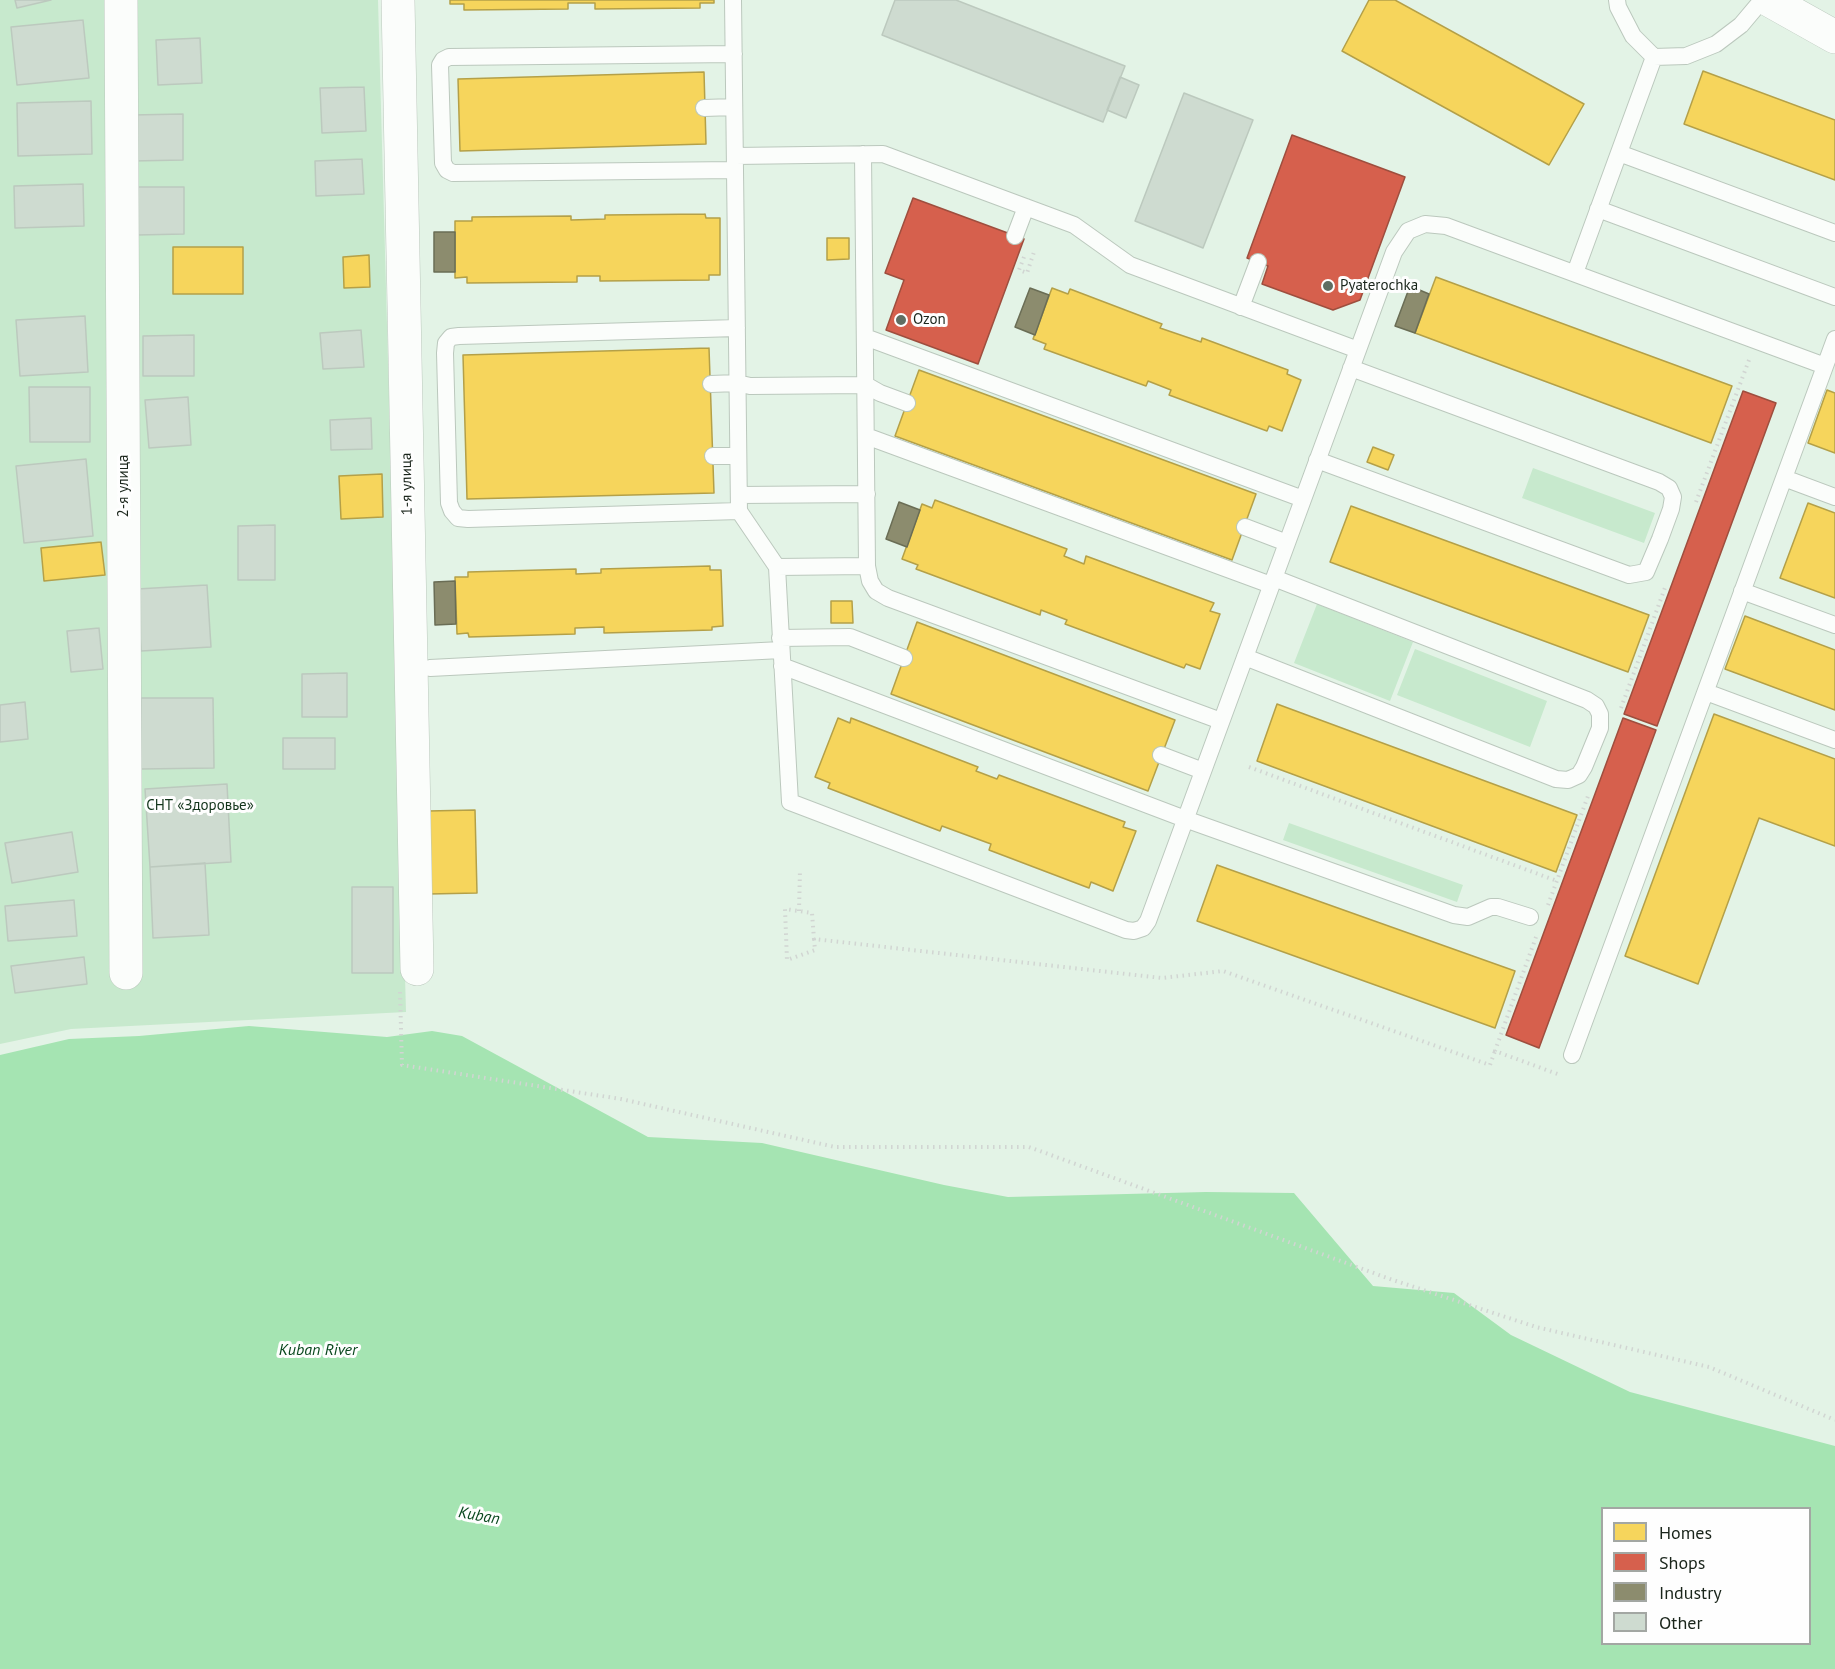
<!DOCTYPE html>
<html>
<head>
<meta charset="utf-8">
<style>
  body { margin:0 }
  #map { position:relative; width:1835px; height:1669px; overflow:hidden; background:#e3f3e6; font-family:"PT Sans",sans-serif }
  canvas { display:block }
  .legend { position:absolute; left:1601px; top:1507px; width:210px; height:138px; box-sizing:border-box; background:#fefefe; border:2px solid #a3a7a3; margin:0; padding:8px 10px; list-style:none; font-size:18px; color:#1a251b }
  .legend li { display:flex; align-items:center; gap:12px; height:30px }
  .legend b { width:30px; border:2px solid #a3a7a3 }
</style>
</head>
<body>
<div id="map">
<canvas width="1835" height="1669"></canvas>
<ul class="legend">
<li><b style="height:16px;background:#f6d55c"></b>Homes</li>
<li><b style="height:16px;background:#d6604d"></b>Shops</li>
<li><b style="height:16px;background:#8c8c6e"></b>Industry</li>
<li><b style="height:16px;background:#cedbd0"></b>Other</li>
</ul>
</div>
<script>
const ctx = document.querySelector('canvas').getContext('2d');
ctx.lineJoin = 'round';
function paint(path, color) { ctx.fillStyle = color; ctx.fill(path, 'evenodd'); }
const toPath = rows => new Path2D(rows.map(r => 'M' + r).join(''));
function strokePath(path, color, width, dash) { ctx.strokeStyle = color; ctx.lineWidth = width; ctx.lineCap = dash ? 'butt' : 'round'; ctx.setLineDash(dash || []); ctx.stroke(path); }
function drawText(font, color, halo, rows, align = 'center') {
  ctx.font = font + ' "PT Sans",sans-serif'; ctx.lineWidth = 6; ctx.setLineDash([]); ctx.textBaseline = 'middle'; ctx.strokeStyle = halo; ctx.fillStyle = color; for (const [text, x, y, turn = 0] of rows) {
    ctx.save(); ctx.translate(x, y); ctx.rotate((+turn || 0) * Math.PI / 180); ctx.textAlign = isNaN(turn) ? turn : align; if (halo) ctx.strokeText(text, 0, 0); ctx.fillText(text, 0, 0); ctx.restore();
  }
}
paint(toPath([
  [0,0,378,0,406,1012,71,1029,0,1044],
  [1533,468,1655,513,1644,543,1522,498],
  [1317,604,1413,642,1390,701,1294,663],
  [1415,649,1547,701,1530,747,1397,695],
  [1289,823,1463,885,1457,902,1283,840]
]), '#c7e9cd');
paint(toPath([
  [249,1026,387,1037,432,1031,462,1036,648,1137,762,1143,944,1185,1008,1197,1206,1192,1294,1193,1373,1286,1454,1293,1511,1335,1630,1392,1835,1446,1835,1669,0,1669,0,1055,69,1039,139,1036],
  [1602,1508,1810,1508,1810,1644,1602,1644]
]), '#a5e4b2');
const homes = toPath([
  [450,0,714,0,714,3,700,3,700,8,595,9,595,3,568,3,568,9,464,10,464,4,450,4,450,0],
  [1369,0,1395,0,1584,104,1549,165,1342,51,1369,0],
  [1703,71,1835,120,1835,180,1684,124,1703,71],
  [704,72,706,144,460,151,458,79,704,72],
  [705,214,706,218,720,218,720,275,709,275,709,280,600,281,600,276,577,276,577,282,467,283,467,277,455,278,455,221,472,221,472,217,571,216,571,220,605,219,605,215,705,214],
  [827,238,849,238,849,259,827,260,827,238],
  [173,247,243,247,243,294,173,294,173,247],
  [369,255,370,287,344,288,343,257,369,255],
  [1436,277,1732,386,1711,443,1415,333,1436,277],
  [1052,288,1068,294,1070,289,1162,324,1160,328,1201,342,1202,338,1288,370,1287,374,1301,380,1282,431,1269,426,1267,431,1169,395,1171,390,1148,381,1146,386,1044,349,1046,344,1033,339,1052,288],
  [709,348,714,493,467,499,463,355,709,348],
  [919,370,1256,494,1232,560,895,436,919,370],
  [1827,390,1835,393,1835,453,1808,443,1827,390],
  [1373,447,1394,455,1388,470,1367,462,1373,447],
  [382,474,383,517,341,519,339,476,382,474],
  [935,500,1067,549,1064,556,1084,564,1086,556,1214,603,1210,611,1220,614,1200,669,1186,664,1184,668,1065,624,1067,620,1041,610,1040,615,916,569,918,565,902,559,922,504,932,508,935,500],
  [1808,503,1835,513,1835,598,1780,578,1808,503],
  [1351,506,1649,615,1628,672,1330,562,1351,506],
  [101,542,105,575,44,581,41,548,101,542],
  [710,566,710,570,721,570,723,626,712,627,712,630,604,633,604,627,575,628,575,634,469,637,468,633,457,634,455,577,468,577,468,572,576,569,576,574,601,573,601,569,710,566],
  [831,601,852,601,853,623,831,623,831,601],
  [1745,616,1835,650,1835,710,1725,669,1745,616],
  [917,622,1175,720,1148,791,891,694,917,622],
  [1277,704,1577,815,1556,872,1257,761,1277,704],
  [1714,714,1835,759,1835,846,1759,818,1698,984,1625,956,1714,714],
  [838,718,850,723,851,718,978,767,976,771,997,779,999,775,1125,822,1123,827,1136,831,1113,891,1091,882,1089,888,989,850,991,844,942,826,940,831,828,788,830,783,815,777,838,718],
  [475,810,477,893,429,894,428,811,475,810],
  [1217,865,1515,971,1495,1028,1197,921,1217,865]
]);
paint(homes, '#f6d55c');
strokePath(homes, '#b4a048', 1.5);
const shops = toPath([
  [1292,135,1405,177,1360,300,1333,310,1262,284,1268,266,1247,258,1292,135],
  [913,198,1024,239,978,364,886,330,904,280,885,273,913,198],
  [1743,391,1776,403,1657,726,1624,714,1743,391],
  [1623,718,1656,730,1539,1048,1506,1035,1623,718]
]);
paint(shops, '#d6604d');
strokePath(shops, '#9e4e3e', 1.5);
const industry = toPath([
  [434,232,455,232,455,272,434,272,434,232],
  [1410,286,1429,294,1415,333,1395,326,1410,286],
  [1030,288,1049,295,1035,335,1015,327,1030,288],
  [899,502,920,510,907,547,886,539,899,502],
  [455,581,456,624,435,625,434,582,455,581]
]);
paint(industry, '#8c8c6e');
strokePath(industry, '#6a6d55', 1.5);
const building = toPath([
  [15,0,51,0,17,8,15,0],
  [895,0,956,0,1125,66,1103,122,882,35,895,0],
  [83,20,89,78,17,85,11,27,83,20],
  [200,38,202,83,158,85,156,40,200,38],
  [1120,77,1139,85,1126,118,1107,110,1120,77],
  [364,87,366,131,322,133,320,88,364,87],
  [1184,93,1253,120,1203,248,1135,221,1184,93],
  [91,101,92,154,18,156,17,103,91,101],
  [183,114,183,160,132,161,132,115,183,114],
  [362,159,364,194,316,196,315,161,362,159],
  [83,184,84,226,15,228,14,186,83,184],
  [137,187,184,187,184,234,137,235,137,187],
  [85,316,88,372,20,376,16,320,85,316],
  [361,330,364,367,323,369,320,333,361,330],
  [194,335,194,376,143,376,143,336,194,335],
  [29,387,90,387,90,442,30,442,29,387],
  [188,397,191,445,149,448,145,400,188,397],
  [371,418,372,449,331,450,330,420,371,418],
  [86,459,93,536,24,543,16,466,86,459],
  [275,525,275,580,238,580,238,526,275,525],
  [207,585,211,647,141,651,137,589,207,585],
  [99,628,103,669,71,672,67,631,99,628],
  [347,673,347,717,302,717,302,674,347,673],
  [141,698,213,698,214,768,141,769,141,698],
  [25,702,28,739,0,742,0,705,25,702],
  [283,738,335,738,335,769,283,769,283,738],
  [227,784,231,862,150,867,145,789,227,784],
  [72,832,78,872,12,883,5,843,72,832],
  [205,863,209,935,153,938,150,867,205,863],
  [352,887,393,887,393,973,352,973,352,887],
  [74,900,77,936,8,941,5,906,74,900],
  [84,957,87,984,15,993,11,966,84,957]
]);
paint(building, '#cedbd0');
strokePath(building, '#bcc9be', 1.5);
const lane = toPath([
  [733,0,739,511,777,567,790,802,1126,930,1134,931,1143,928,1148,921,1394,252,1408,231,1425,224,1446,226,1825,366],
  [1617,0,1618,7,1633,36,1654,57,1686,56,1716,44,1741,25,1762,0],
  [734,54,449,57,443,60,440,65,443,163,447,170,453,173,735,170],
  [704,108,734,107],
  [1619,153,1835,233],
  [863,154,867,566,870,581,876,591,888,598,1221,721],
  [735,156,883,154,1074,225,1130,265,1358,350],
  [1598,209,1835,297],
  [1015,236,1026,207],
  [1575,273,1654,57],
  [1241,307,1258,262],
  [737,328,459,336,451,337,446,343,445,353,449,503,452,511,458,518,468,519,739,511],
  [865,337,1303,499],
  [711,384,737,383,750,386,866,385,880,393,907,403],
  [866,436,1271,585],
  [713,456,738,456],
  [1317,460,1629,575,1646,572,1660,539,1671,509,1673,497,1669,488,1659,482,1351,368],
  [1784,478,1835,497],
  [739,495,867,494],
  [1245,527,1287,543],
  [777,567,867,566],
  [1742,591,1835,625],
  [780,638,850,637,904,658],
  [1245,657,1556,779,1568,780,1579,775,1584,767,1600,728,1600,714,1596,706,1587,700,1274,578],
  [782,666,1185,819,1454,915,1468,917,1491,907,1498,907,1530,917],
  [430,668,781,650],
  [1706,692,1835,740],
  [1161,755,1203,771],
  [1572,1055,1835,339]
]);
const street = toPath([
  [121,0,126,973],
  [398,0,417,969],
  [1769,0,1835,37]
]);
strokePath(lane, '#bbc8bd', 18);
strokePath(street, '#bbc8bd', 34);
strokePath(toPath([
  [1024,257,1019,270,1027,273,1035,249],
  [1696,502,1749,360],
  [1621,708,1666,585],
  [1249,767,1557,881],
  [1548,905,1588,796],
  [799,911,800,870],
  [1536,937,1495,1051,1560,1075],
  [814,939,815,950,787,960,785,909,812,913,814,939,1162,978,1223,971,1490,1065,1495,1051],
  [400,992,402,1065,621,1099,835,1147,1029,1147,1390,1279,1536,1327,1709,1367,1835,1420]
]), '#d1d5d2', 4, [1.5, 4.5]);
strokePath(lane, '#fbfdfb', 16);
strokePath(street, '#fbfdfb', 33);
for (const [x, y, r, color] of [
  [1328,286,6,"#606d62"],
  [901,320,6,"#606d62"]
]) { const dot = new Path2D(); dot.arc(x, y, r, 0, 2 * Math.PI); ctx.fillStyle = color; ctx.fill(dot); strokePath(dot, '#fefefe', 2); }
drawText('15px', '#1a251b', '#fefefe', [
  ["Pyaterochka",1340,286],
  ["Ozon",913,320]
], 'left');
drawText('15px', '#1a251b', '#fefefe', [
  ["1-я улица",407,484,-91],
  ["2-я улица",124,486,-90]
]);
drawText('15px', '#13351b', '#fefefe', [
  ["СНТ «Здоровье»",200,806]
]);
drawText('italic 16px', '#09481e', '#fefefe', [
  ["Kuban River",318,1350],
  ["Kuban",479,1516,10]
]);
</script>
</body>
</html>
